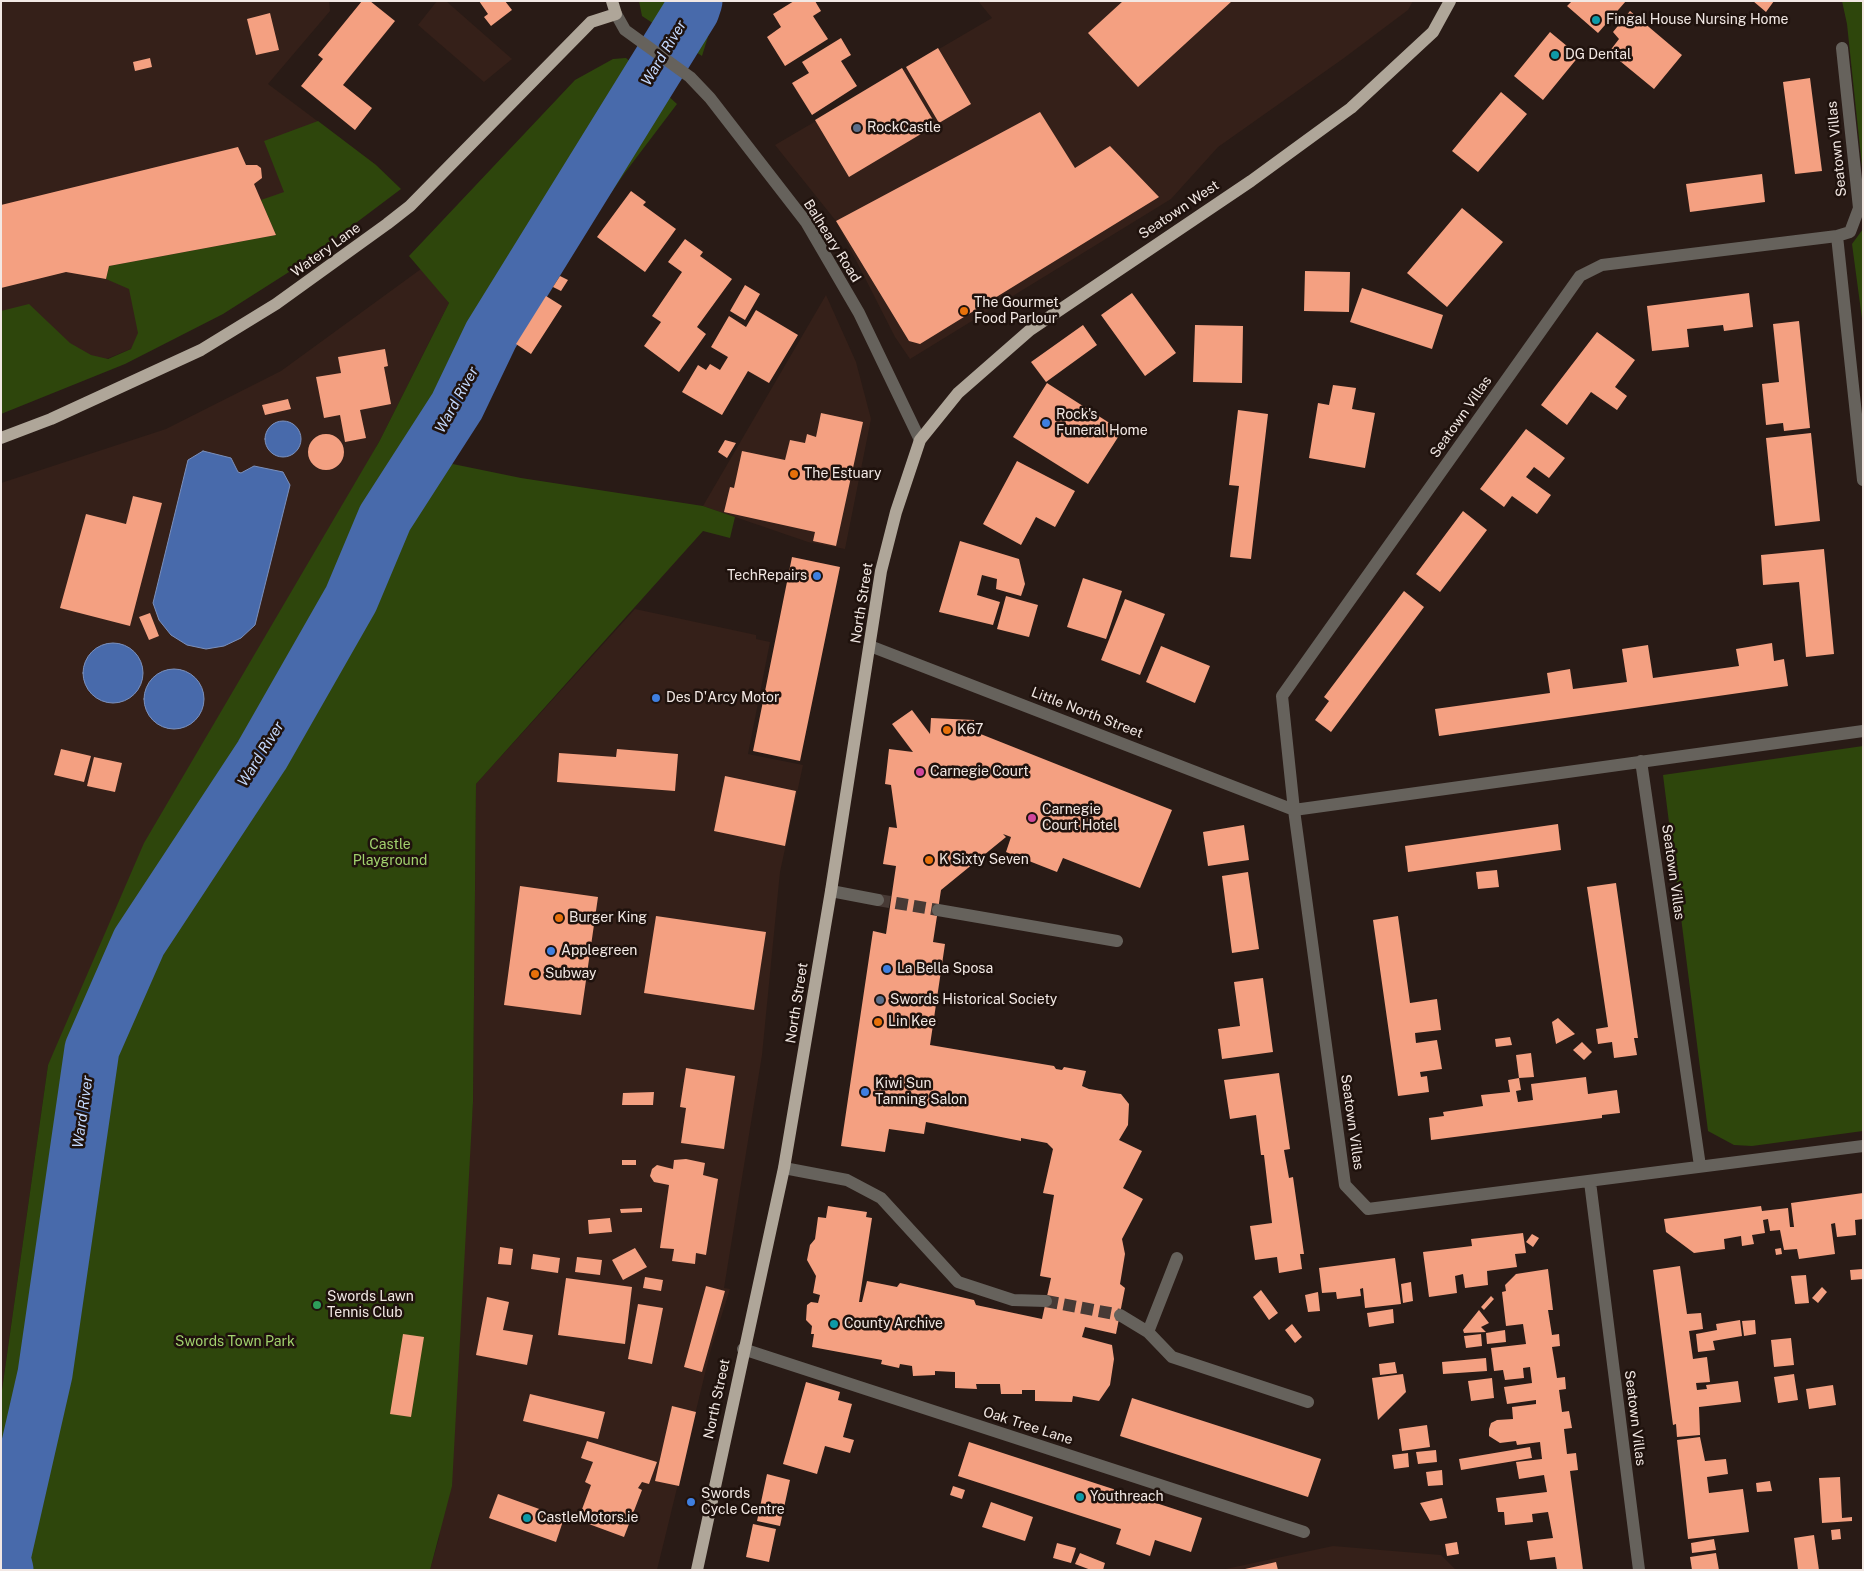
<!DOCTYPE html>
<html>
<head>
<meta charset="utf-8">
<style>
  body { margin:0 }
  #map { position:relative; width:1864px; height:1571px; overflow:hidden; background:#291b16; font-family:"Public Sans",sans-serif }
  canvas { display:block }
  .frame { position:absolute; inset:0; border:2px solid #f2e8e4; pointer-events:none }
</style>
</head>
<body>
<div id="map">
<canvas width="1864" height="1571"></canvas>
<div class="frame"></div>
</div>
<script>
const ctx = document.querySelector('canvas').getContext('2d');
ctx.lineJoin = 'round';
function paint(path, color) { ctx.fillStyle = color; ctx.fill(path, 'evenodd'); }
const toPath = rows => new Path2D(rows.map(r => 'M' + r).join(''));
function strokePath(path, color, width, dash) { ctx.strokeStyle = color; ctx.lineWidth = width; ctx.lineCap = dash ? 'butt' : 'round'; ctx.setLineDash(dash || []); ctx.stroke(path); }
function drawText(font, color, halo, rows, align = 'center') {
  ctx.font = font + ' "Public Sans",sans-serif'; ctx.lineWidth = 5; ctx.setLineDash([]); ctx.textBaseline = 'middle'; ctx.strokeStyle = halo; ctx.fillStyle = color; for (const [text, x, y, turn = 0] of rows) {
    ctx.save(); ctx.translate(x, y); ctx.rotate((+turn || 0) * Math.PI / 180); ctx.textAlign = isNaN(turn) ? turn : align; if (halo) ctx.strokeText(text, 0, 0); ctx.fillText(text, 0, 0); ctx.restore();
  }
}
paint(toPath([
  [1,1,329,1,330,11,268,84,376,165,155,339,53,381,1,376],
  [437,1,446,1,512,59,484,82,418,25],
  [978,1,1413,1,1408,10,1344,58,1218,147,1171,199,910,359,895,337,836,221,775,145,992,18],
  [421,269,449,303,379,442,48,1065,1,1397,1,483,166,429,281,371],
  [826,295,856,362,871,419,845,549,808,542,703,506],
  [635,609,756,635,756,639,770,642,748,754,803,765,780,872,762,1055,724,1288,730,1289,711,1349,657,1570,430,1570,439,1538,473,1102,476,784],
  [1333,1546,1441,1555,1456,1570,1221,1570]
]), '#352019');
paint(toPath([
  [639,1,719,1,702,56,642,16],
  [1842,1,1863,1,1863,176,1847,24],
  [626,58,677,104,624,174,504,350,443,462,521,478,703,506,735,517,730,538,703,531,476,784,473,1102,452,1486,430,1570,1,1570,1,1397,48,1065,144,843,379,442,449,303,409,256,575,80,613,59],
  [318,121,376,165,401,189,300,265,223,314,125,364,1,414,1,311,29,304,70,343,91,355,108,359,131,349,138,333,129,289,106,279,109,266,276,235,261,200,284,192,264,141],
  [1863,229,1863,326,1852,244],
  [1863,746,1863,1131,1752,1146,1734,1145,1708,1131,1663,775]
]), '#2e460c');
const water = toPath([
  '265 439a18 18 0 1 1 36 0a18 18 0 1 1-36 0Z',
  [203,451,231,458,238,472,241,473,254,466,283,472,290,485,255,625,241,638,224,646,206,649,187,645,171,635,159,620,153,603,188,460,203,451],
  '83 673a30 30 0 1 1 60 0a30 30 0 1 1-60 0Z',
  '144 699a30 30 0 1 1 60 0a30 30 0 1 1-60 0Z'
]);
paint(water, '#486aab');
strokePath(water, '#7b90bc', 1);
strokePath(toPath([
  [6,1570,3,1558,45,1374,92,1049,139,942,262,755,351,599,385,518,457,406,491,335,692,10,695,1]
]), '#486aab', 55);
paint(toPath([
  [362,1,370,1,395,21,343,85,372,108,355,130,301,86,323,59,318,55],
  [479,1,505,1,512,10,491,26,484,17,488,14],
  [794,1,815,1,821,11,813,16,828,39,785,66,767,37,781,27,773,14],
  [1123,1,1232,1,1138,87,1088,33],
  [1572,1,1626,1,1598,33,1567,6],
  [1753,1,1774,1,1766,12],
  [1630,11,1682,55,1654,89,1609,52,1619,39,1613,32],
  [270,13,279,50,256,55,247,19],
  [1550,32,1579,56,1543,100,1514,76],
  [841,38,851,55,841,61,857,86,812,115,792,83,809,73,802,62],
  [938,48,971,104,939,123,906,67],
  [150,58,152,67,135,71,133,62],
  [902,68,936,125,849,177,815,120],
  [1810,78,1822,171,1795,174,1783,82],
  [1501,92,1527,114,1478,172,1452,151],
  [1040,112,1075,168,1110,146,1159,197,920,344,909,341,836,221],
  [238,147,246,165,257,165,261,168,262,178,254,184,276,235,109,266,106,279,66,272,1,288,1,205],
  [1762,174,1765,202,1690,212,1686,184],
  [631,191,646,202,643,205,676,229,645,272,597,237],
  [1462,208,1503,242,1447,307,1407,273],
  [685,239,703,252,700,256,732,279,697,327,706,334,679,372,644,346,661,322,652,316,682,272,668,262],
  [1305,271,1350,272,1349,312,1304,311],
  [560,276,568,280,561,291,553,287],
  [745,285,760,294,745,320,730,311],
  [1362,288,1443,315,1432,349,1350,322],
  [1132,293,1176,353,1145,376,1101,315],
  [1749,293,1753,327,1724,331,1723,325,1687,329,1689,347,1652,351,1647,306],
  [546,296,562,306,531,354,516,344],
  [756,310,798,335,769,383,748,371,722,415,682,392,698,365,706,370,710,364,720,370,728,357,711,347,729,316,746,327],
  [1799,321,1810,428,1784,431,1783,423,1766,425,1762,384,1779,382,1773,324],
  [1083,325,1097,345,1046,382,1031,362],
  [1195,325,1243,326,1242,383,1193,382],
  [1597,332,1635,360,1615,387,1627,396,1617,410,1591,392,1567,425,1541,405],
  [385,349,388,366,384,367,391,404,360,410,366,438,345,442,340,415,324,418,316,377,341,373,338,357],
  [1047,383,1122,431,1088,484,1013,437],
  [1333,385,1356,388,1352,409,1375,413,1365,468,1309,458,1318,403,1329,405],
  [288,399,291,409,265,415,262,405],
  [1238,410,1268,414,1251,559,1230,557,1239,486,1229,485],
  [821,413,863,422,836,546,813,541,815,532,724,512,730,487,734,488,742,451,785,460,790,440,805,443,807,434,816,437],
  [1526,429,1565,458,1549,478,1534,467,1526,477,1551,495,1537,514,1512,496,1504,507,1480,489],
  [1811,433,1820,521,1775,526,1766,438],
  '308 452a18 18 0 1 1 36 0a18 18 0 1 1-36 0Z',
  [725,440,736,443,727,458,718,452],
  [1017,461,1075,491,1055,527,1036,517,1021,545,983,524],
  [133,496,162,503,130,626,60,608,86,514,126,524],
  [1463,511,1487,530,1440,592,1416,574],
  [960,541,1019,559,1025,584,1021,596,996,589,997,579,982,575,977,595,1000,602,993,625,939,612],
  [1824,549,1834,654,1806,657,1799,582,1763,585,1761,555],
  [792,557,840,567,800,761,753,751],
  [1083,578,1122,591,1106,639,1067,627],
  [1404,591,1424,607,1331,732,1315,720,1329,701,1324,697],
  [1006,596,1038,605,1029,637,997,629],
  [1125,599,1165,614,1140,675,1101,660],
  [150,613,159,636,149,640,139,617],
  [1772,643,1774,661,1784,659,1788,686,1439,736,1435,709,1550,693,1547,673,1570,669,1573,689,1627,682,1622,649,1648,645,1653,678,1739,666,1736,649],
  [1161,646,1210,666,1195,703,1146,682],
  [912,710,930,734,931,718,974,720,973,731,1172,810,1140,888,1063,858,1057,872,1006,852,1011,837,1003,834,1006,837,941,890,933,942,945,944,930,1045,1054,1066,1056,1069,1062,1070,1064,1067,1086,1071,1082,1086,1089,1089,1121,1094,1129,1104,1128,1125,1119,1140,1142,1151,1123,1188,1143,1199,1122,1239,1125,1254,1120,1284,1125,1288,1116,1334,1085,1327,1082,1337,1112,1345,1114,1359,1110,1385,1099,1401,1073,1396,1072,1402,1035,1401,1035,1390,1022,1390,1022,1394,1001,1394,1000,1384,976,1384,977,1389,955,1388,955,1372,935,1371,935,1375,913,1376,912,1366,900,1364,899,1368,881,1364,882,1360,812,1347,814,1334,811,1334,812,1326,806,1320,807,1305,811,1302,818,1303,820,1295,813,1293,816,1276,807,1260,810,1245,815,1239,818,1217,826,1218,828,1206,867,1212,866,1217,872,1218,859,1302,862,1302,867,1281,897,1287,900,1283,974,1300,976,1305,1042,1319,1051,1278,1040,1276,1054,1195,1043,1193,1053,1149,1047,1143,1021,1138,1021,1141,926,1122,924,1134,889,1129,885,1152,841,1146,873,931,886,934,896,866,883,864,889,827,897,828,891,785,885,784,889,749,913,752,892,724],
  [61,749,91,756,84,782,54,775],
  [617,749,678,754,675,791,557,782,559,753,616,757],
  [94,757,122,763,115,792,87,786],
  [725,776,796,791,785,846,714,831],
  [1558,824,1561,850,1408,872,1405,846],
  [1244,825,1249,860,1208,866,1203,832],
  [1497,870,1499,887,1478,889,1476,872],
  [1248,872,1259,949,1232,953,1222,876],
  [1616,883,1638,1038,1634,1038,1637,1055,1614,1058,1612,1042,1598,1044,1596,1029,1608,1027,1587,887],
  [520,886,598,897,581,1015,504,1005],
  [656,916,766,932,754,1010,644,993],
  [1398,916,1410,1003,1437,999,1441,1030,1415,1033,1416,1043,1437,1040,1442,1069,1420,1072,1421,1077,1427,1076,1429,1092,1398,1096,1373,920],
  [1263,978,1273,1052,1222,1059,1218,1029,1240,1026,1234,982],
  [1558,1018,1575,1034,1556,1044,1552,1022],
  [1510,1037,1512,1045,1496,1047,1495,1039],
  [1582,1042,1592,1052,1584,1060,1573,1050],
  [1531,1053,1534,1077,1519,1078,1521,1090,1516,1091,1518,1102,1533,1100,1531,1084,1586,1077,1588,1094,1617,1090,1620,1113,1602,1115,1602,1118,1431,1140,1429,1118,1444,1116,1443,1112,1483,1106,1481,1095,1510,1092,1508,1080,1519,1078,1516,1055],
  [686,1068,735,1076,724,1149,681,1143,686,1108,680,1107],
  [1279,1073,1290,1149,1284,1150,1289,1178,1293,1177,1304,1254,1300,1254,1302,1269,1279,1273,1277,1257,1255,1260,1250,1226,1272,1223,1264,1155,1261,1155,1256,1115,1230,1119,1224,1080],
  [654,1092,653,1105,622,1105,623,1093],
  [686,1159,705,1163,703,1175,718,1179,706,1255,696,1253,695,1264,672,1261,674,1249,660,1248,669,1185,654,1182,650,1176,652,1169,657,1165,673,1169,674,1160],
  [622,1160,636,1160,636,1165,622,1165],
  [1863,1193,1863,1219,1855,1220,1856,1235,1837,1237,1835,1223,1831,1224,1835,1254,1799,1259,1797,1249,1784,1250,1780,1230,1770,1231,1768,1219,1763,1220,1765,1233,1752,1235,1754,1244,1742,1246,1741,1236,1724,1239,1725,1249,1694,1253,1666,1232,1664,1219,1761,1206,1762,1211,1788,1208,1790,1227,1794,1227,1791,1203],
  [642,1208,642,1212,621,1213,620,1209],
  [610,1218,612,1232,589,1234,588,1220],
  [1523,1233,1526,1253,1515,1254,1517,1267,1487,1271,1488,1285,1465,1288,1463,1274,1455,1276,1457,1293,1429,1297,1423,1252,1472,1246,1471,1239],
  [1532,1234,1539,1238,1533,1247,1526,1242],
  [500,1247,513,1249,511,1265,498,1264],
  [635,1248,647,1267,623,1280,612,1260],
  [1781,1248,1782,1254,1776,1255,1775,1249],
  [533,1254,560,1258,558,1273,531,1269],
  [577,1257,602,1260,600,1275,575,1272],
  [1395,1258,1401,1304,1365,1308,1363,1288,1360,1289,1361,1296,1337,1299,1336,1292,1322,1293,1319,1268],
  [1680,1266,1687,1314,1701,1313,1703,1329,1689,1331,1693,1359,1707,1357,1710,1382,1696,1383,1697,1390,1707,1389,1706,1385,1738,1381,1741,1402,1699,1407,1700,1435,1677,1437,1676,1424,1673,1425,1653,1270],
  [1548,1269,1553,1310,1548,1310,1552,1335,1559,1334,1560,1346,1552,1347,1555,1365,1557,1378,1565,1377,1566,1389,1559,1390,1562,1412,1569,1411,1572,1428,1564,1429,1567,1454,1576,1453,1578,1470,1570,1471,1583,1570,1557,1570,1555,1557,1530,1560,1527,1541,1553,1538,1548,1512,1532,1514,1533,1522,1505,1525,1504,1512,1498,1512,1496,1498,1547,1492,1544,1475,1519,1479,1516,1462,1542,1459,1540,1442,1517,1445,1516,1441,1500,1443,1489,1436,1489,1429,1491,1423,1497,1420,1513,1419,1512,1407,1536,1404,1536,1400,1507,1404,1504,1387,1532,1383,1530,1367,1523,1368,1524,1378,1505,1380,1503,1370,1494,1371,1491,1348,1526,1344,1523,1324,1506,1326,1502,1292,1506,1291,1505,1285,1516,1274],
  [1863,1269,1863,1279,1851,1280,1850,1270],
  [1806,1275,1809,1303,1795,1304,1791,1276],
  [645,1277,663,1280,661,1291,643,1288],
  [566,1278,632,1287,625,1344,558,1335],
  [1411,1282,1413,1301,1403,1303,1401,1284],
  [706,1286,725,1291,702,1372,684,1367],
  [1822,1287,1827,1292,1818,1303,1812,1298],
  [1261,1290,1278,1313,1269,1320,1253,1297],
  [1318,1292,1320,1311,1308,1312,1305,1295],
  [1491,1296,1494,1299,1484,1310,1481,1307],
  [487,1297,509,1302,503,1330,533,1335,527,1365,476,1355],
  [638,1304,663,1308,652,1364,628,1359],
  [1393,1309,1394,1323,1369,1327,1367,1313],
  [1479,1310,1489,1323,1481,1327,1486,1332,1464,1333,1463,1330],
  [1740,1320,1742,1336,1713,1341,1715,1350,1698,1352,1696,1334,1717,1330,1716,1324],
  [1755,1320,1756,1334,1744,1336,1742,1321],
  [1292,1324,1302,1337,1295,1343,1285,1330],
  [1505,1330,1506,1342,1487,1344,1486,1333],
  [403,1334,424,1337,411,1417,390,1414],
  [1481,1334,1482,1346,1466,1348,1464,1336],
  [1791,1338,1794,1365,1774,1367,1771,1340],
  [1486,1358,1487,1371,1443,1374,1442,1362],
  [1395,1362,1397,1373,1380,1375,1379,1364],
  [1403,1374,1406,1392,1378,1420,1372,1378],
  [1794,1374,1798,1400,1778,1403,1774,1377],
  [1492,1378,1494,1398,1471,1401,1468,1381],
  [806,1382,840,1392,838,1400,852,1404,843,1437,854,1440,850,1453,825,1446,817,1474,783,1464],
  [1833,1385,1836,1405,1809,1409,1806,1389],
  [530,1394,605,1412,598,1439,523,1421],
  [1132,1398,1321,1459,1308,1497,1120,1436],
  [672,1406,696,1412,679,1486,655,1481],
  [1427,1425,1430,1447,1402,1451,1399,1429],
  [1700,1437,1705,1461,1726,1459,1728,1474,1707,1477,1709,1493,1743,1489,1749,1532,1688,1539,1677,1440],
  [587,1441,657,1462,649,1484,642,1482,638,1488,642,1490,624,1537,578,1520,591,1485,585,1482,593,1462,581,1458],
  [969,1442,1202,1518,1191,1552,1155,1540,1150,1556,1116,1544,1121,1529,958,1476],
  [1530,1447,1532,1458,1461,1470,1459,1459],
  [1436,1450,1437,1462,1418,1464,1416,1452],
  [1408,1453,1409,1467,1394,1469,1392,1455],
  [1442,1470,1443,1485,1428,1486,1426,1472],
  [767,1474,790,1480,780,1526,757,1521],
  [1840,1477,1842,1518,1852,1517,1852,1521,1822,1523,1819,1478],
  [1770,1481,1772,1491,1757,1492,1756,1483],
  [953,1486,965,1490,962,1499,950,1495],
  [498,1494,564,1518,556,1542,489,1518],
  [1442,1498,1447,1518,1430,1521,1420,1503],
  [991,1502,1033,1517,1025,1541,982,1527],
  [753,1524,776,1529,769,1562,746,1557],
  [1840,1529,1841,1539,1832,1540,1831,1530],
  [1814,1535,1819,1570,1798,1570,1794,1538],
  [1714,1539,1716,1550,1692,1553,1691,1543],
  [1457,1542,1459,1554,1447,1556,1445,1544],
  [1057,1543,1076,1548,1071,1563,1053,1558],
  [1080,1553,1105,1563,1103,1570,1091,1570,1075,1564],
  [1716,1553,1719,1570,1692,1570,1690,1557],
  [1276,1562,1278,1570,1245,1570,1245,1569]
]), '#f4a081');
strokePath(toPath([
  [878,900,938,910],
  [1046,1301,1120,1315]
]), '#473a35', 12, [12, 6]);
strokePath(toPath([
  [616,14,625,30,690,77,710,98,806,222,859,313,920,440],
  [1842,48,1859,208,1850,232,1837,236,1602,265,1580,276,1282,696,1294,810,1345,1185,1368,1209,1863,1146],
  [1837,236,1863,480],
  [870,646,1294,810,1863,731],
  [1641,761,1700,1166],
  [831,891,878,900],
  [938,910,1117,941],
  [784,1168,847,1180,881,1198,958,1282,1013,1300,1046,1301],
  [1590,1182,1639,1570],
  [1120,1315,1148,1332,1172,1357,1308,1402],
  [1148,1332,1177,1258],
  [743,1349,1304,1532]
]), '#66625c', 12);
strokePath(toPath([
  [1,438,51,419,201,350,276,304,387,224,410,206,591,22,616,14,612,1],
  [697,1570,784,1168,831,891,881,571,896,512,920,440,958,393,1030,330,1251,181,1351,108,1433,32,1450,1]
]), '#afa699', 12);
for (const [x, y, r, color] of [
  [1596,20,5,"#0f9aa8"],
  [1555,55,5,"#0f9aa8"],
  [857,128,5,"#5c6f8a"],
  [964,311,5,"#e8710a"],
  [1046,423,5,"#3f7fe0"],
  [794,474,5,"#e8710a"],
  [817,576,5,"#3f7fe0"],
  [656,698,5,"#3f7fe0"],
  [947,730,5,"#e8710a"],
  [920,772,5,"#d1479c"],
  [1032,818,5,"#d1479c"],
  [929,860,5,"#e8710a"],
  [559,918,5,"#e8710a"],
  [551,951,5,"#3f7fe0"],
  [887,969,5,"#3f7fe0"],
  [535,974,5,"#e8710a"],
  [880,1000,5,"#5c6f8a"],
  [878,1022,5,"#e8710a"],
  [865,1092,5,"#3f7fe0"],
  [317,1305,5,"#2e9e5b"],
  [834,1324,5,"#0f9aa8"],
  [1080,1497,5,"#0f9aa8"],
  [691,1502,5,"#3f7fe0"],
  [527,1518,5,"#0f9aa8"]
]) { const dot = new Path2D(); dot.arc(x, y, r, 0, 2 * Math.PI); ctx.fillStyle = color; ctx.fill(dot); strokePath(dot, '#1f120d', 2); }
drawText('14px', '#f2e8e4', '#1f120d', [
  ["Fingal House Nursing Home",1606,20],
  ["DG Dental",1565,55],
  ["RockCastle",867,128],
  ["The Gourmet",974,303],
  ["Food Parlour",974,319],
  ["Rock's",1056,415],
  ["Funeral Home",1056,431],
  ["The Estuary",804,474],
  ["TechRepairs",807,576,"right"],
  ["Des D'Arcy Motor",666,698],
  ["K67",957,730],
  ["Carnegie Court",930,772],
  ["Carnegie",1042,810],
  ["Court Hotel",1042,826],
  ["K Sixty Seven",939,860],
  ["Burger King",569,918],
  ["Applegreen",561,951],
  ["La Bella Sposa",897,969],
  ["Subway",545,974],
  ["Swords Historical Society",890,1000],
  ["Lin Kee",888,1022],
  ["Kiwi Sun",875,1084],
  ["Tanning Salon",875,1100],
  ["Swords Lawn",327,1297],
  ["Tennis Club",327,1313],
  ["County Archive",844,1324],
  ["Swords",701,1494],
  ["Cycle Centre",701,1510],
  ["Youthreach",1090,1497],
  ["CastleMotors.ie",537,1518]
], 'left');
drawText('14px', '#f2e8e4', '#1f120d', [
  ["Seatown Villas",1837,149,-96],
  ["Seatown West",1179,210,-34],
  ["Balheary Road",832,241,58],
  ["Watery Lane",326,250,-36],
  ["Seatown Villas",1461,417,-55],
  ["North Street",862,603,-81],
  ["Little North Street",1087,713,21],
  ["Seatown Villas",1673,872,82],
  ["North Street",797,1003,-81],
  ["Seatown Villas",1352,1122,82],
  ["North Street",717,1399,-78],
  ["Seatown Villas",1635,1418,83],
  ["Oak Tree Lane",1028,1426,18]
]);
drawText('14px', '#a1d16d', '#1f120d', [
  ["Castle",390,845],
  ["Playground",390,861],
  ["Swords Town Park",235,1342]
]);
drawText('italic 15px', '#c3d8fd', '#1f120d', [
  ["Ward River",664,53,-59],
  ["Ward River",457,400,-61],
  ["Ward River",261,754,-58],
  ["Ward River",83,1112,-82]
]);
</script>
</body>
</html>
